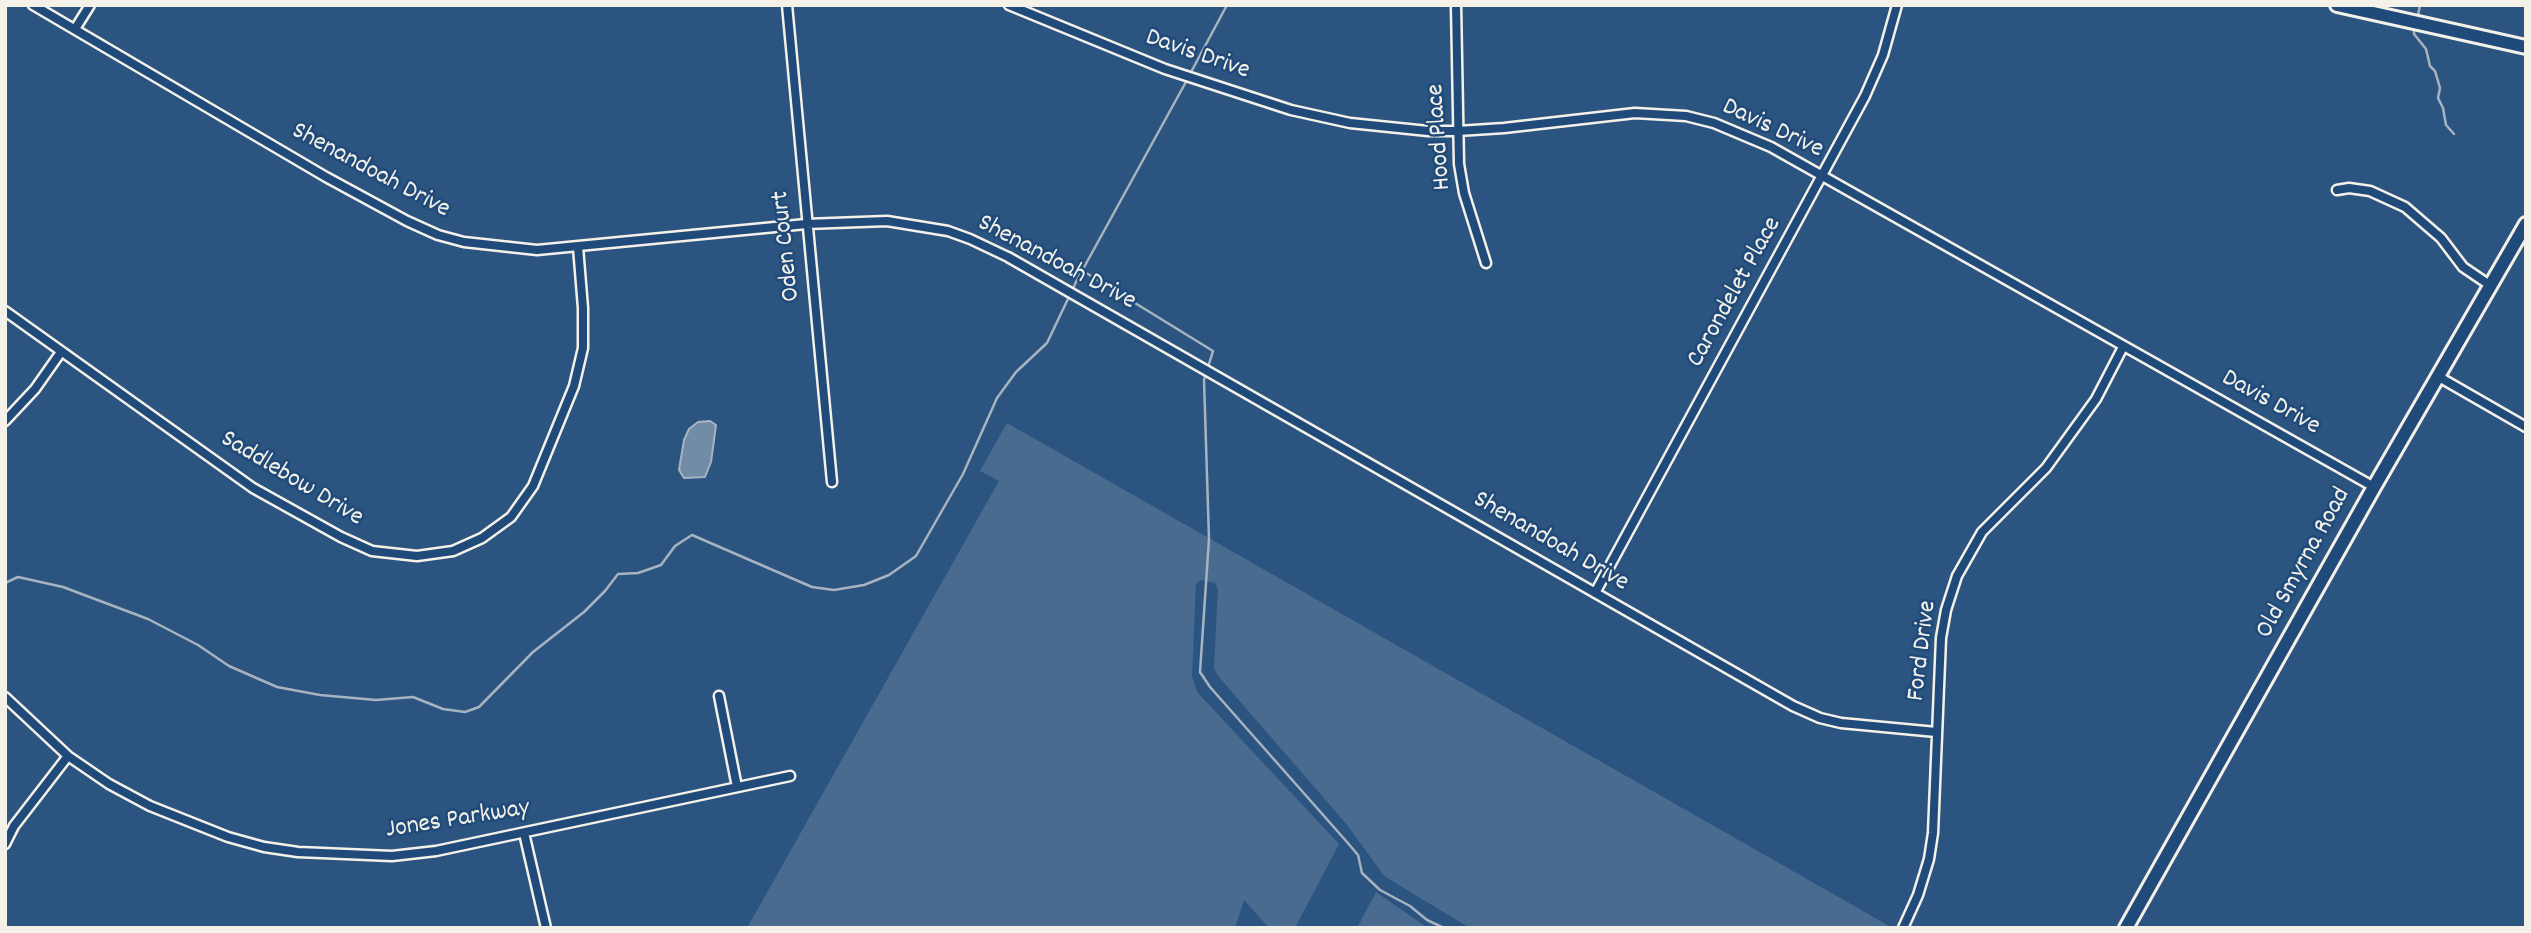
<!DOCTYPE html>
<html>
<head>
<meta charset="utf-8">
<style>
  body { margin:0 }
  #map { position:relative; width:2531px; height:933px; overflow:hidden; background:#2c5481; font-family:Dekko,sans-serif }
  canvas { display:block }
  .frame { position:absolute; inset:0; border:7px solid #f4f1e8; pointer-events:none }
</style>
</head>
<body>
<div id="map">
<canvas width="2531" height="933"></canvas>
<div class="frame"></div>
</div>
<script>
const ctx = document.querySelector('canvas').getContext('2d');
ctx.lineJoin = 'round';
function paint(path, color) { ctx.fillStyle = color; ctx.fill(path, 'evenodd'); }
const toPath = rows => new Path2D(rows.map(r => 'M' + r).join(''));
function strokePath(path, color, width, dash) { ctx.strokeStyle = color; ctx.lineWidth = width; ctx.lineCap = dash ? 'butt' : 'round'; ctx.setLineDash(dash || []); ctx.stroke(path); }
function drawText(font, color, halo, rows, align = 'center') {
  ctx.font = font + ' Dekko,sans-serif'; ctx.lineWidth = 5; ctx.setLineDash([]); ctx.textBaseline = 'middle'; ctx.strokeStyle = halo; ctx.fillStyle = color; for (const [text, x, y, turn = 0] of rows) {
    ctx.save(); ctx.translate(x, y); ctx.rotate((+turn || 0) * Math.PI / 180); ctx.textAlign = isNaN(turn) ? turn : align; if (halo) ctx.strokeText(text, 0, 0); ctx.fillText(text, 0, 0); ctx.restore();
  }
}
paint(toPath([
  [1007,423,1891,927,1890,928,1470,928,1384,876,1348,826,1218,676,1214,668,1218,589,1215,583,1201,580,1196,584,1192,676,1197,692,1339,844,1295,928,1269,928,1244,900,1235,928,747,928,999,481,980,471],
  [1376,892,1425,926,1431,928,1357,928]
]), '#496b90');
const water = toPath([
  [710,421,716,425,711,462,705,477,684,478,679,470,684,440,689,429,698,422,710,421]
]);
paint(water, '#738ca6');
strokePath(water, '#a7b4c0', 2);
strokePath(toPath([
  [2418,15,2420,5],
  [2414,29,2414,34,2426,49,2430,66,2435,71,2440,88,2438,98,2443,108,2446,125,2454,134],
  [1190,74,1227,5],
  [1083,271,1213,351,1204,380,1209,539,1200,672,1210,687,1347,842,1358,855,1362,873,1380,890,1410,906,1427,920,1444,928],
  [5,583,18,577,63,587,148,619,198,645,229,666,277,687,320,695,376,700,413,697,443,709,465,712,479,707,533,652,584,612,605,591,618,574,638,573,661,565,675,546,692,535,812,587,834,590,864,585,889,575,916,556,963,474,997,398,1016,372,1047,343,1077,280,1187,80]
]), '#a7b4c0', 2.5);
const street = toPath([
  [33,5,326,177,407,221,438,235,464,242,537,250,806,224,887,221,948,231,970,239,1008,257,1793,706,1820,718,1841,723,1936,732],
  [787,5,832,482],
  [1009,5,1165,69,1291,110,1350,123,1428,131,1458,131,1504,128,1635,113,1686,116,1714,123,1771,147,2374,487],
  [1456,5,1459,164,1464,193,1486,263],
  [75,29,90,5],
  [2337,190,2349,188,2370,191,2405,207,2441,238,2463,267,2491,286],
  [5,311,253,488,341,537,372,551,417,556,453,551,482,538,511,517,533,486,574,386,583,348,583,308,578,247],
  [2439,377,2526,427],
  [5,421,35,389,61,352],
  [1595,593,1865,96,1883,55,1897,5],
  [719,696,737,787],
  [5,697,68,756,109,784,150,806,228,837,264,847,298,852,392,856,436,851,790,776],
  [524,833,546,928],
  [5,844,14,826,68,756],
  [1903,928,1918,895,1929,859,1933,833,1941,638,1946,610,1957,576,1982,532,2046,468,2096,399,2123,347]
]);
const secondary = toPath([
  [2337,5,2526,47],
  [2126,928,2374,487,2526,224]
]);
strokePath(street, '#f4f1e8', 13);
strokePath(secondary, '#f4f1e8', 18);
strokePath(street, '#1f4a7a', 8);
strokePath(secondary, '#1f4a7a', 12);
drawText('26px', '#f4f1e8', '#1f4a7a', [
  ["Davis Drive",1197,56,19],
  ["Davis Drive",1772,130,25],
  ["Hood Place",1441,137,-94],
  ["Shenandoah Drive",370,172,28],
  ["Oden Court",788,246,-96],
  ["Shenandoah Drive",1056,264,28],
  ["Carondelet Place",1736,293,-61],
  ["Davis Drive",2270,404,29],
  ["Saddlebow Drive",291,480,31],
  ["Shenandoah Drive",1550,543,30],
  ["Old Smyrna Road",2305,564,-61],
  ["Ford Drive",1924,651,-83],
  ["Jones Parkway",458,821,-9]
]);
</script>
</body>
</html>
